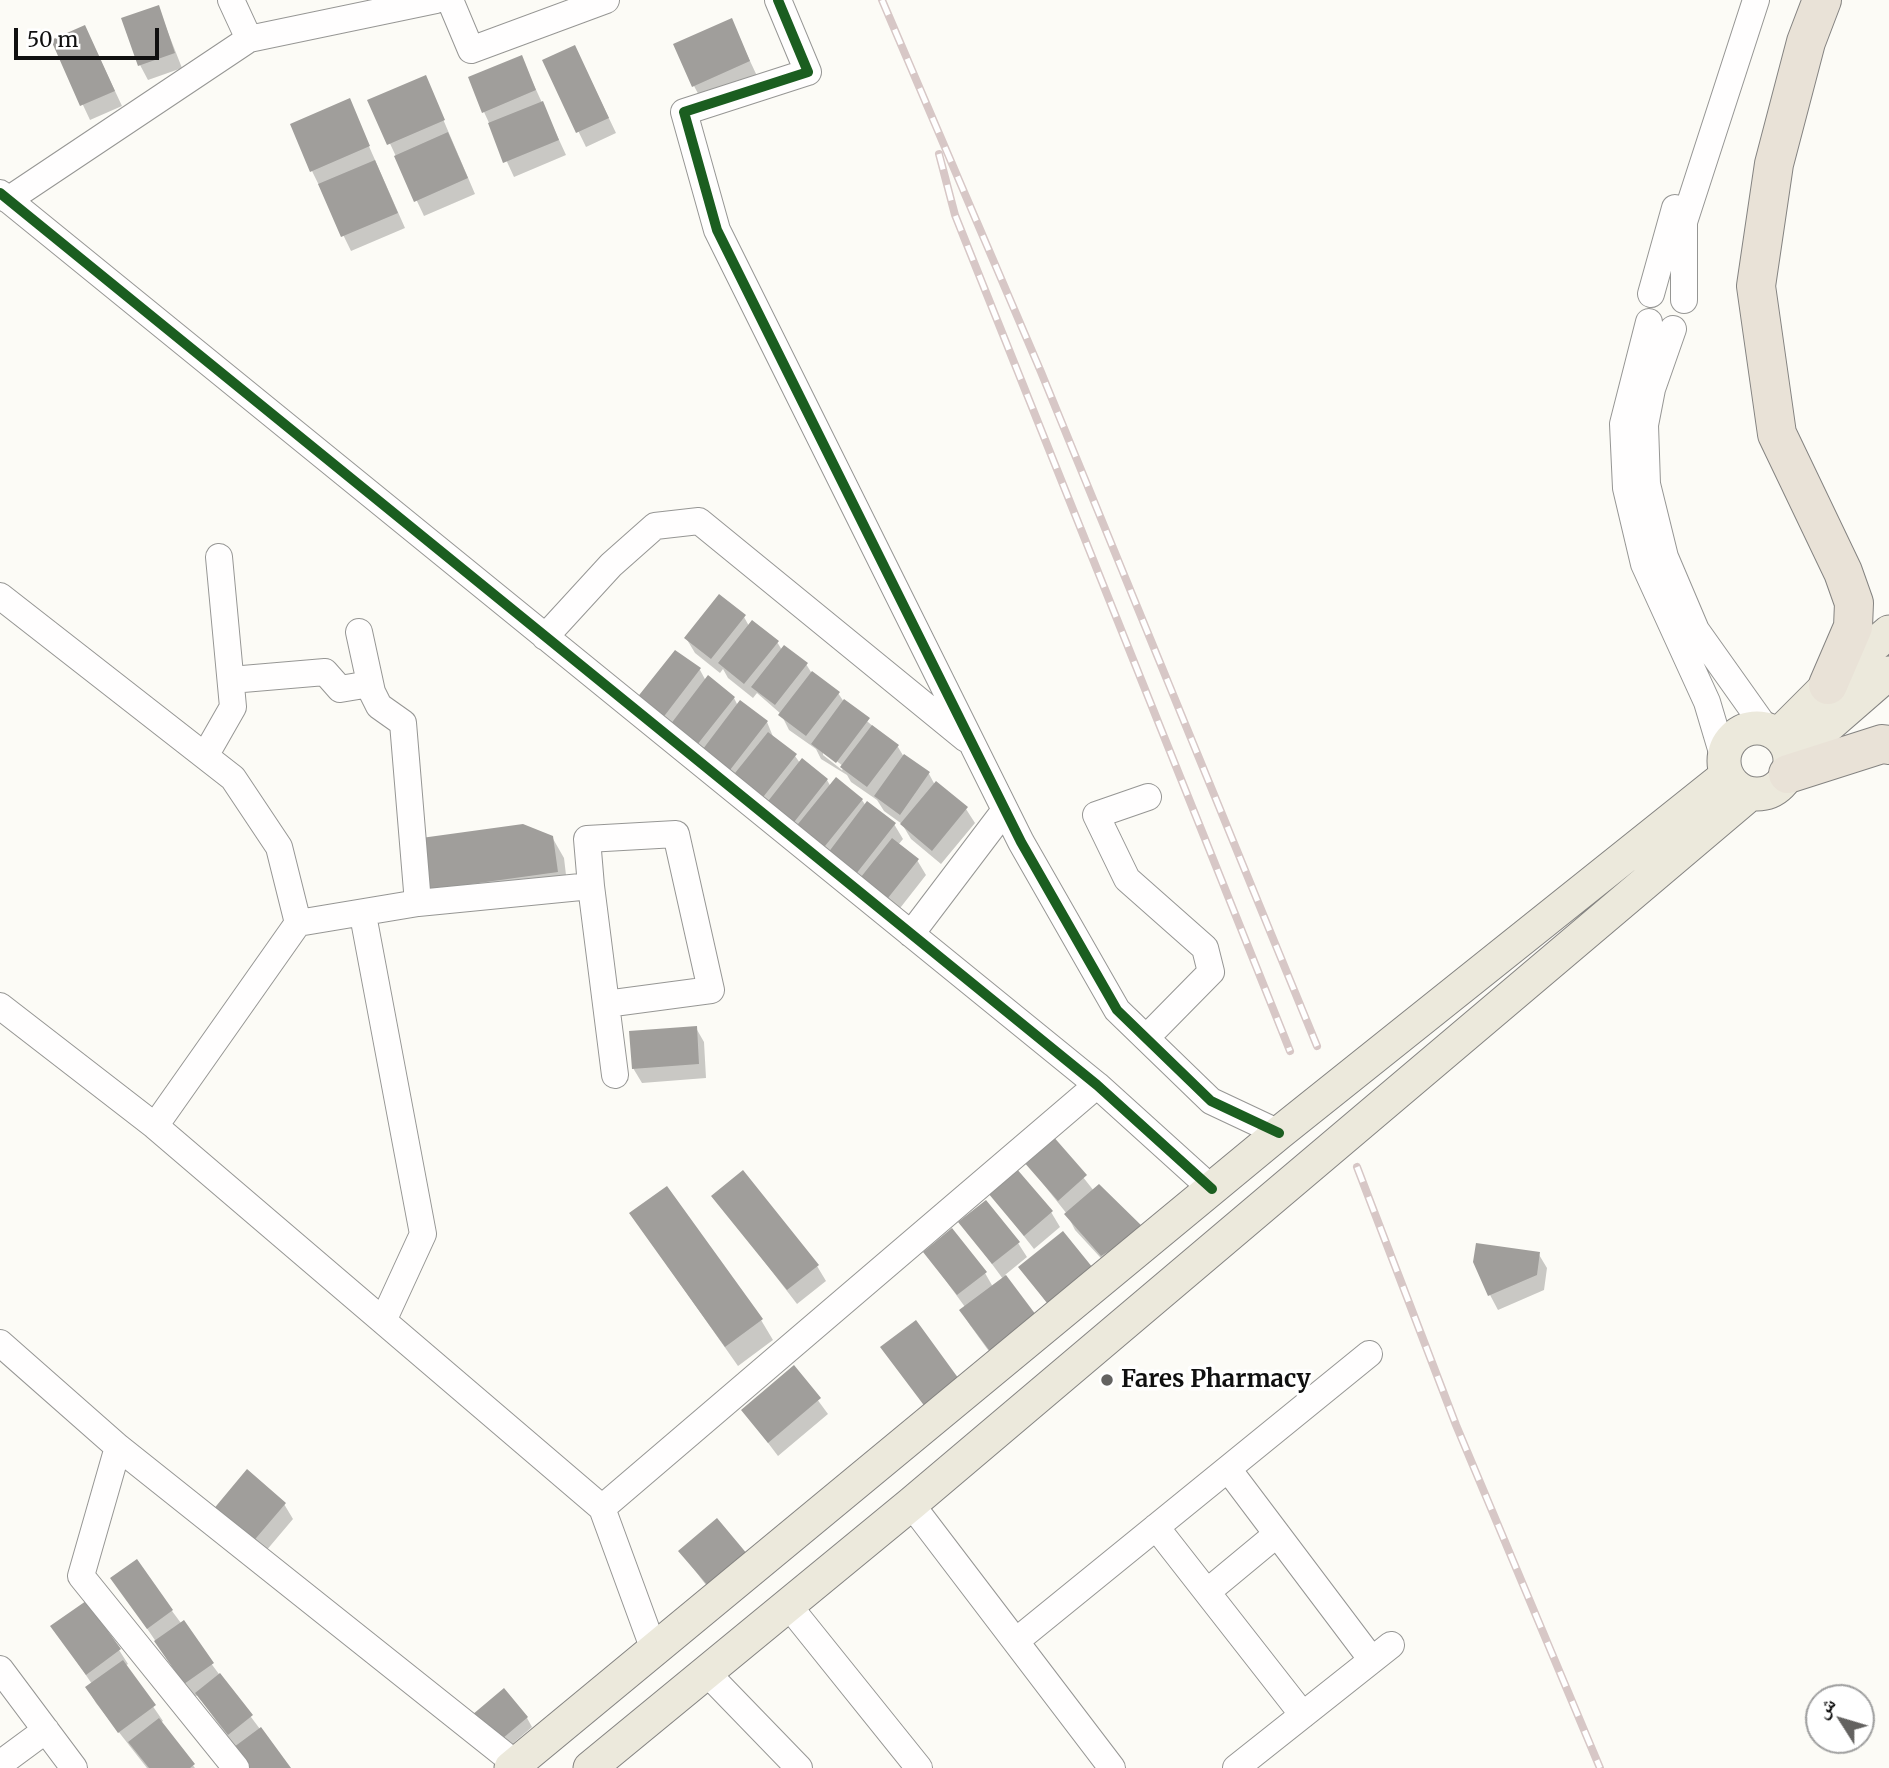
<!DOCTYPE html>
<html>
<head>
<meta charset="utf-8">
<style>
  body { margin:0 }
  #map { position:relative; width:1889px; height:1768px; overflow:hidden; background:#fcfbf6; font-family:Merriweather,"Noto Naskh Arabic",serif }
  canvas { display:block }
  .north { position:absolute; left:1805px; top:1684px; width:70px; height:70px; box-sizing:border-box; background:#fff; border:2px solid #9f9f9f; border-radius:50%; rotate:307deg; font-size:19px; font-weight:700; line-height:28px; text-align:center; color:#101010 }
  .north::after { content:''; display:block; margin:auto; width:24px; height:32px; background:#636260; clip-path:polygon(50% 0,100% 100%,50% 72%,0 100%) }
  .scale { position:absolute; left:14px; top:28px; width:145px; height:32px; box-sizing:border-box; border:4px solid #101010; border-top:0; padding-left:9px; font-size:21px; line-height:24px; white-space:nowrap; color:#101010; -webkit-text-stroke:5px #fff; paint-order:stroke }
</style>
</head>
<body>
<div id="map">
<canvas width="1889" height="1768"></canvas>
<div class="north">ش</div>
<div class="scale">50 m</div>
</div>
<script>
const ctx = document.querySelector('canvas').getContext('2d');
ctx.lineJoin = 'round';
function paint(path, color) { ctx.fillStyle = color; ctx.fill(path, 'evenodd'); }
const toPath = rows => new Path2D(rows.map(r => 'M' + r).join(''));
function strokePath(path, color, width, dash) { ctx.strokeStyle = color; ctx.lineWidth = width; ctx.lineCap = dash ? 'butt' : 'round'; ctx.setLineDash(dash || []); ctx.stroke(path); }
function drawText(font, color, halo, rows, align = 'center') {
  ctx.font = font + ' Merriweather,serif'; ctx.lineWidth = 7; ctx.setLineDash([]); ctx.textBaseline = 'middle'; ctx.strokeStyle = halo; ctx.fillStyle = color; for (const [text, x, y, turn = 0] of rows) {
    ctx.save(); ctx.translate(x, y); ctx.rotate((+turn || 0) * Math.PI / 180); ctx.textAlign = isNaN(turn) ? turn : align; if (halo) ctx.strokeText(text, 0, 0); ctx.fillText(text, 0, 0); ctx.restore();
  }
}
paint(toPath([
  [158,7,182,68,148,80,140,65],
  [731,20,757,76,702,101,694,86],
  [85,27,122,106,90,120,53,41],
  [575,47,616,133,586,147,544,61],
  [521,57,566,155,514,177,484,112],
  [425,77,475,194,424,216,370,101],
  [349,101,405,228,351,251,312,171],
  [744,617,749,626,777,642,782,650,806,664,811,672,838,693,844,702,898,747,904,757,929,774,935,785,966,809,975,823,941,864,911,839,902,824,884,811,877,800,851,782,847,775,821,759,816,749,789,730,781,714,757,693,753,698,728,678,723,669,720,673,695,653,686,638],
  [823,750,844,767,842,770,823,755],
  [676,652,700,670,706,681,734,698,738,706,767,722,774,739,795,756,800,763,827,780,831,787,862,800,866,806,894,824,903,839,898,845,917,860,926,875,897,912,647,714],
  [552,837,564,858,568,892,423,891],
  [696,1028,704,1042,706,1078,642,1083,633,1068],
  [1052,1138,1094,1191,1144,1230,1111,1269,1075,1230,1067,1214,1025,1161],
  [990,1193,1051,1212,1060,1227,1034,1249],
  [714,1196,817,1266,826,1281,797,1304],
  [631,1214,761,1320,773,1340,738,1366],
  [961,1222,1018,1243,1027,1257,1005,1275,1038,1320,1001,1368,970,1325,961,1311,965,1307,925,1252,985,1273,993,1287,1003,1279],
  [1062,1233,1062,1323,1020,1267],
  [1538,1253,1547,1268,1544,1290,1498,1310,1490,1295],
  [794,1368,828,1414,778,1456,743,1410],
  [284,1504,293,1519,260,1558,222,1526],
  [717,1521,719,1602,680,1551],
  [113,1579,172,1611,289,1768,249,1768,198,1695,194,1697],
  [53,1627,119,1650,128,1664,125,1666,163,1721,160,1723,195,1768,147,1768,96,1703,87,1688,92,1684],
  [474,1716,527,1718,532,1727,503,1752]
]), '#0003');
paint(toPath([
  [159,5,175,53,138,66,121,18],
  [732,18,750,61,692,87,673,44],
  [85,25,115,91,80,106,51,40],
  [575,45,609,118,576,133,542,60],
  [522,55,536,90,482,113,468,77],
  [426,75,445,120,387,145,367,100],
  [350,98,370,146,310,172,290,124],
  [543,101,559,140,503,163,488,123],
  [448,132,468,178,414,202,394,156],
  [375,160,398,213,341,237,318,184],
  [719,594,746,615,711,659,684,638],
  [752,620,779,641,744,684,718,663],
  [784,645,808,663,775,705,751,687],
  [675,650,701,668,662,719,636,699],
  [812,671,840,692,806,736,778,715],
  [708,675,735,697,697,745,670,725],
  [844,699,870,718,836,763,811,744],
  [740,700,768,721,730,770,703,749],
  [872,725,899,745,867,787,840,767],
  [768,732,797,754,760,801,731,778],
  [904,754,930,772,900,815,874,796],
  [802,758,828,779,791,826,765,805],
  [836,777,863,799,821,851,794,829],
  [936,781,968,807,932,851,900,824],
  [867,801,896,823,856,874,828,853],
  [523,824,553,836,558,872,421,891,414,839],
  [892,838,919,859,888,898,861,877],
  [697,1026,699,1064,632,1069,629,1031],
  [1052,1135,1087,1175,1058,1201,1023,1161],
  [1016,1168,1053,1211,1024,1236,988,1193],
  [743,1170,819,1265,787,1290,711,1196],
  [1099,1184,1145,1229,1101,1256,1064,1214],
  [667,1186,763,1319,725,1347,629,1213],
  [986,1200,1020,1242,992,1264,958,1222],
  [952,1228,987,1272,957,1295,923,1252],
  [1063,1231,1097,1273,1052,1309,1018,1267],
  [1476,1243,1540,1252,1537,1275,1488,1296,1473,1262],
  [1006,1275,1039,1319,992,1354,959,1310],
  [916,1320,964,1386,929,1412,880,1347],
  [794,1365,821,1398,768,1443,741,1410],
  [247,1469,286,1503,251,1544,212,1511],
  [717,1518,748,1555,710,1588,678,1551],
  [137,1559,173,1610,147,1629,110,1578],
  [86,1601,121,1649,86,1675,50,1626],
  [184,1620,214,1663,184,1684,154,1641],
  [123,1660,156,1705,118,1733,85,1687],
  [220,1673,253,1715,228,1735,195,1693],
  [504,1688,528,1717,496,1744,472,1715],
  [159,1718,195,1764,190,1768,149,1768,128,1742],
  [261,1727,291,1768,250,1768,234,1747]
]), '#a09e9b');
const minor = toPath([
  [231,0,249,39],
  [450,0,471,50,606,0],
  [778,0,808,72,684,112,717,230,1021,842,1117,1010,1211,1101,1279,1133],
  [0,193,1097,1085,1212,1189],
  [8,200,249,39,436,0],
  [1651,294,1675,208],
  [1684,300,1684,222,1756,0],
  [1649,322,1623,424,1626,488,1644,564,1707,702,1724,759],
  [1673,329,1652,389,1645,425,1647,484,1665,557,1696,630,1767,730],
  [0,596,233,778,279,847,298,923,155,1126],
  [359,632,372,692,379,706,403,723,418,903],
  [545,637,611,565,655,526,699,521,966,739],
  [231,680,325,672,340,689,370,684],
  [205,756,233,707,219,557],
  [591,886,587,839,676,834,711,990,606,1004],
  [363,915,423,1234,383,1321],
  [298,923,418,903,591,886,615,1075],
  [911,934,1005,810],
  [0,1006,155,1126,602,1508,654,1650],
  [1146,1038,1211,972,1205,948,1127,879,1096,815,1148,797],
  [0,1343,118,1447,516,1764],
  [118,1447,81,1576,236,1768],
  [1228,1469,1372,1660],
  [911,1504,1112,1768],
  [602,1508,1097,1085],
  [1156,1527,1303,1715],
  [1207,1592,1277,1534],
  [788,1605,919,1768],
  [1016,1641,1369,1354],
  [0,1669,74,1768],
  [706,1672,799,1768],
  [0,1764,46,1730],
  [1236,1768,1391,1645]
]);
const major = toPath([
  '1724 761a33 33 0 1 1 66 0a33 33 0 1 1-66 0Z',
  [1778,735,1828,685,1889,632],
  [1790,759,1889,673],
  [511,1768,1279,1133,1727,775],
  [590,1768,911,1504,1750,794]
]);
const highway = toPath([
  [1822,0,1806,42,1774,164,1756,286,1777,434,1843,572,1854,603,1853,627,1828,685],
  [1788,774,1882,744,1889,745]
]);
strokePath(minor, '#969694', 28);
strokePath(major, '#848381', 35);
strokePath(highway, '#848381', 40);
strokePath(minor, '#fffefe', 26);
strokePath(major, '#ece9dc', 33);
strokePath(highway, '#e9e2d7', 38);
const rail = toPath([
  [882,0,1041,372,1317,1046],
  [939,154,955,215,1290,1051],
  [1357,1167,1456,1425,1600,1768]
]);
strokePath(rail, '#d7c7c6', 8);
strokePath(rail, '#fff', 5, [16]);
strokePath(toPath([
  [778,0,808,72,684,112,717,230,1021,842,1117,1010,1211,1101,1279,1133],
  [0,193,1097,1085,1212,1189]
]), '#1b5e20', 10);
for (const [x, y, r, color] of [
  [1107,1380,7,"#636260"]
]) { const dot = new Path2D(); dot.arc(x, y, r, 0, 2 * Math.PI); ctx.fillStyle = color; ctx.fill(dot); strokePath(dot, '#fff', 2.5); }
drawText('bold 24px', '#101010', '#fff', [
  ["Fares Pharmacy",1121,1380]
], 'left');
</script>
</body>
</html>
